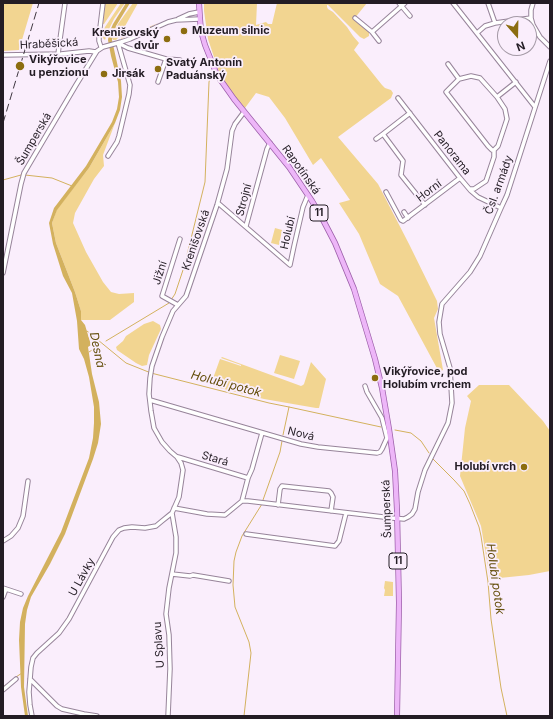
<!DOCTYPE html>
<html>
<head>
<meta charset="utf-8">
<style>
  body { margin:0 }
  #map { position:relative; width:553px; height:719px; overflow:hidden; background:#faeefc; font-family:Inter,sans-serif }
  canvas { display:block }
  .frame { position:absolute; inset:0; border:4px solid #231c24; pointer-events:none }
  .north { position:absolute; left:497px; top:16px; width:40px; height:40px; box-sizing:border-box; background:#faeefc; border:1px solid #a49aa6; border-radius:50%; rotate:160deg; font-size:11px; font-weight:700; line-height:16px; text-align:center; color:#231c24 }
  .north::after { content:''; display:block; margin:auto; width:14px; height:18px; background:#8c6d10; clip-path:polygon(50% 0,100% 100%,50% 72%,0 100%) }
</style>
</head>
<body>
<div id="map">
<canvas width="553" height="719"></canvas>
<div class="frame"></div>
<div class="north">N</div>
</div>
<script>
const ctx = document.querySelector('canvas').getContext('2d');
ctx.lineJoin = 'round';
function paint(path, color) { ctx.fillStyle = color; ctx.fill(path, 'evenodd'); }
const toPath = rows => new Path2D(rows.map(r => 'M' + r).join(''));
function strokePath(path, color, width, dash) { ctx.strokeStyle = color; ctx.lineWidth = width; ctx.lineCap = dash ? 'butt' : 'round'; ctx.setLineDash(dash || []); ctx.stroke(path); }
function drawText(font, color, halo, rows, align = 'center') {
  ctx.font = font + ' Inter,sans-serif'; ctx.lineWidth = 3.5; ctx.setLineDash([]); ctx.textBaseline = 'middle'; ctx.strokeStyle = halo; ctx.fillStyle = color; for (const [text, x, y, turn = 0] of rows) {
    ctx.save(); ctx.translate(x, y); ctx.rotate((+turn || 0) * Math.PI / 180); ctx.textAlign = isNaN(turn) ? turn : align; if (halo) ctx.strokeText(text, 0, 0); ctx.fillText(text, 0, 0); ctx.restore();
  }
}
paint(toPath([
  [5,3,33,3,19,50,3,51,3,6],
  [105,3,118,3,104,24,103,24],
  [121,3,125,3,114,19,109,29,105,40,102,37,102,33,105,27],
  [133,3,138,3,119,37,116,40,113,40,113,35,118,24],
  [204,3,257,3,256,25,266,22,268,24,272,24,277,3,367,3,354,19,369,32,369,36,364,39,360,37,328,5,327,5,327,7,328,9,333,12,347,27,353,36,359,43,354,50,382,85,385,88,391,90,393,93,391,98,338,137,378,184,409,244,437,301,438,309,434,318,443,370,439,372,398,296,380,284,359,234,339,203,350,200,321,158,313,165,285,118,269,97,256,93,245,108,232,93,221,78,208,39,204,11],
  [158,23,138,34,129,37,128,36,121,39,123,33,126,35,131,35],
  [115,123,103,155,104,166,94,179,75,213,73,223,86,252,103,282,111,292,119,294,134,293,134,302,110,320,81,320,81,311,75,292,56,243,52,223,57,209,89,168],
  [275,228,282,230,279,245,271,243],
  [153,321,160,325,161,329,149,355,147,365,142,366,136,363,117,350,116,347,123,341,126,336,144,324],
  [280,355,300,361,294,379,274,373],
  [222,357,301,386,303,385,304,384,311,362,326,379,319,408,316,408,264,399,216,387,212,385,211,384,220,359,241,366,241,365,221,358],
  [479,385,509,385,543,421,550,431,550,571,529,575,490,579,481,526,460,476,465,428,471,401,467,396],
  [385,581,393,582,393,596,384,596,385,590,384,588]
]), '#f2d591');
paint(toPath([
  [126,3,130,3,116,26,112,40,121,81,122,97,120,110,115,123,89,168,57,210,52,223,56,243,75,292,81,311,81,320,85,325,91,345,88,347,92,374,99,402,101,424,98,443,93,459,65,534,50,564,31,597,27,610,25,624,24,687,28,716,25,716,21,687,19,640,20,622,23,608,28,596,61,532,89,458,93,438,94,423,94,407,89,377,84,359,79,349,77,321,72,293,63,276,53,244,49,223,54,208,86,166,112,122,117,109,119,97,118,82,111,56,108,40,109,33,113,24]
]), '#d3b15e');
strokePath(toPath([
  [25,175,52,178,72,186],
  [3,180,21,175],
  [87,331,126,363,151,373,269,403,289,407,381,427],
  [106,341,169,303,175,294,184,267,205,182,209,82,211,74],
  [89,352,100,345],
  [395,430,411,433,421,441,429,453],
  [283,435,289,407],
  [433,459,454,480,464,491,470,504,479,527,481,536,488,582,491,619,501,688,507,716],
  [263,500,280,452,282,441],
  [16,677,22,673],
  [3,687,9,683],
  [244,716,251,653,249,642,235,607,233,585,234,561,236,552,242,536,262,504]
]), '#d3b15e', 1);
const minor = toPath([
  [399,3,410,16],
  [453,3,535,107],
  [488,3,495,23],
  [533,3,531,10,531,18,533,25,540,37,550,47],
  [355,18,372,32,379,41],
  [178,19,189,14,199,12],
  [372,32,405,3],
  [477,33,485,26,495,23,531,18],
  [118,43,128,48,166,59,158,82],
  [101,47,99,41,99,36,103,3],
  [58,54,65,3],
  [3,55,61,54,89,51,96,52],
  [166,59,180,60],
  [448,64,459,79],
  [497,97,480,78,471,76,459,79,446,92,488,146,492,150,494,150,498,146,507,119,505,109,497,97,516,82],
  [398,98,460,178,471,191,478,197,501,208],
  [410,113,383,134,403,161,401,175,425,205],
  [376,139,383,134],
  [108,156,117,142,119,136,129,94,130,85,118,43],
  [470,189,474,189,486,181,494,157,494,150],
  [386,192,401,220,403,221,460,178],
  [218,203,290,265,294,246,303,207,308,195],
  [404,212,408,218],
  [246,226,267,149,270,143],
  [3,273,21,184,24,173,76,85,97,51,103,47,121,42,130,39,168,22,176,20,200,19],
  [178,305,162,296,180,239],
  [150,400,301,444,318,447,377,453,380,452,382,449,387,438,382,418,367,392,365,386],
  [178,457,248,478,252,469,262,433],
  [242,501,248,478],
  [278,505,280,489,282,486,329,491,331,493,333,497,331,511],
  [174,508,207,514,225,515,242,501,248,501,392,518,404,519,408,517,412,514,415,509,418,492,425,470,448,423,452,403,450,368,440,334,439,322,442,304,470,272,480,256,501,208,507,195,550,61],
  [246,534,335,546,339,541,346,513],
  [3,541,11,536,18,528,23,516,28,481],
  [172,574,190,576,193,575,229,581],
  [3,588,21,594],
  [3,597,6,589],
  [30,679,57,706,62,709,84,714,97,716],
  [3,690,16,679],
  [32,716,30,705,29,692,31,667,33,658,37,653,59,633,69,619,113,537,119,530,124,528,132,527,145,528,156,526,162,521,172,513],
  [168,716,170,669,169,635,166,614,169,588,176,553,176,537,172,513,179,497,183,470,181,463,177,457,170,451,162,442,154,428,151,411,149,394,150,378,152,366,162,337,173,311,186,296,217,205,227,169,232,131,235,124,244,112]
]);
const major = toPath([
  [199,3,200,19,201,31,205,45,217,75,234,99,289,167,312,201,322,218,335,243,354,289,375,359,382,388,389,429,395,471,397,510,399,603,397,716]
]);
strokePath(minor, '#97849a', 5.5);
strokePath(major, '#9e61ab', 6);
strokePath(minor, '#fff', 3.5);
strokePath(major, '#edb6f8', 4.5);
strokePath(toPath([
  [3,123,39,3]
]), '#3f3740', 1, [8, 4]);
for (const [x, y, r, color] of [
  [184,31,4,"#8c6d10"],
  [167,39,4,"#8c6d10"],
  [20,66,5,"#8c6d10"],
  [158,69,4,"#8c6d10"],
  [104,74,4,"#8c6d10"],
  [375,378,4,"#8c6d10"],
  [524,467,4,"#8c6d10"]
]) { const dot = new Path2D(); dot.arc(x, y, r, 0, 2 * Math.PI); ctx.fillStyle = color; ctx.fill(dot); strokePath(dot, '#faeefc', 1.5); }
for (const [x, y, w] of [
  [319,213,18],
  [398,561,18]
]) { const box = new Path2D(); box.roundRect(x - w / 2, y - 8, w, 16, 3); ctx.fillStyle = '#faeefc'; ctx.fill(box); strokePath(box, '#231c24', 1); }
drawText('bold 10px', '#231c24', null, [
  ["11",319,213],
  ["11",398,561]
]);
drawText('bold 11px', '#231c24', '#faeefc', [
  ["Muzeum silnic",192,31],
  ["Krenišovský",159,33,"right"],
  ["dvůr",159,46,"right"],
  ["Vikýřovice",29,60],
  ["u penzionu",29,73],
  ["Svatý Antonín",166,63],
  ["Paduánský",166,76],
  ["Jirsák",112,74],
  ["Vikýřovice, pod",383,372],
  ["Holubím vrchem",383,385],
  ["Holubí vrch",516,467,"right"]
], 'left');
drawText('11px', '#231c24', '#faeefc', [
  ["Hraběšická",49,44,-3],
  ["Šumperská",34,139,-60],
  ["Panorama",452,153,52],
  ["Rapotínská",301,170,55],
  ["Čsl. armády",499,185,-70],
  ["Horní",429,191,-37],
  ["Strojní",244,200,-75],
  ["Holubí",288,233,-77],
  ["Krenišovská",196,240,-71],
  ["Jižní",160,273,-72],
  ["Nová",301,434,14],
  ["Stará",215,459,17],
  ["Šumperská",387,509,-92],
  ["U Lávky",82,577,-61],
  ["U Splavu",159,645,-94]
]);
drawText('italic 12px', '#644e0b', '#faeefc', [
  ["Desná",97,350,78],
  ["Holubí potok",226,384,15],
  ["Holubí potok",495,579,82]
]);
</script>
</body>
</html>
